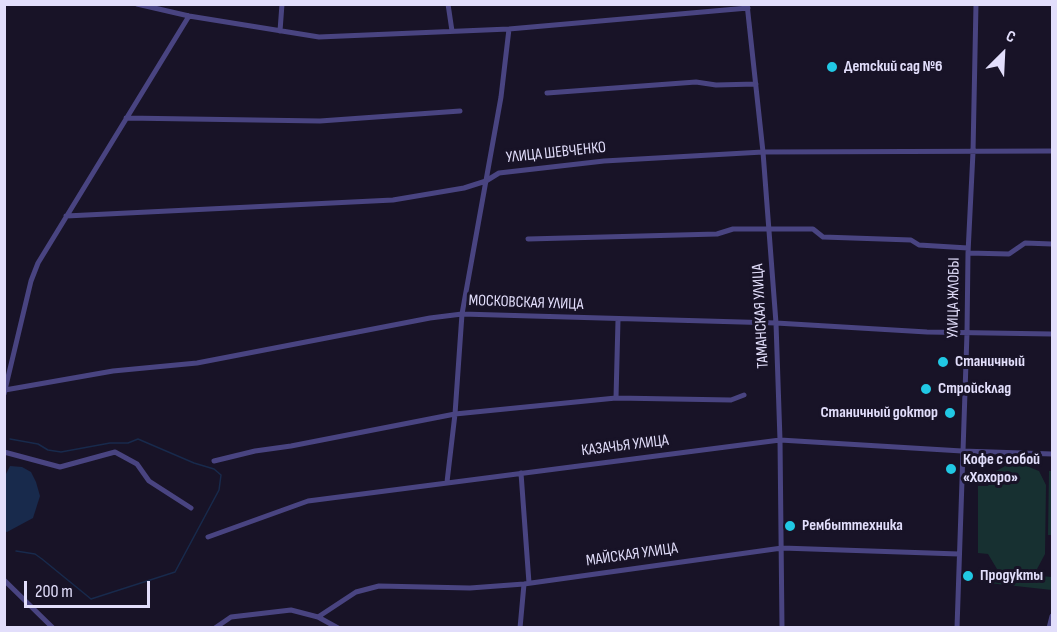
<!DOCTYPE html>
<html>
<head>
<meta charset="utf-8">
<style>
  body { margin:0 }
  #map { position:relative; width:1057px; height:632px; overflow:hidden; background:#181327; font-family:"Sofia Sans Condensed",sans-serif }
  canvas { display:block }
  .frame { position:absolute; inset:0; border:6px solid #e2defb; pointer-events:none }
  .north { position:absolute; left:973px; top:24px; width:60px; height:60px; -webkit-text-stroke:4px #181327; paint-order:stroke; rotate:24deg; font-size:16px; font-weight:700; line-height:24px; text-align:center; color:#e2defb }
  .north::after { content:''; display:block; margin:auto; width:21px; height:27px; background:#e2defb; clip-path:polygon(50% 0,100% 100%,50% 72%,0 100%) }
  .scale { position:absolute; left:24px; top:581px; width:126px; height:27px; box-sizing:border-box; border:3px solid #e2defb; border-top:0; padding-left:8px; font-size:18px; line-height:21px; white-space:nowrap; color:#e2defb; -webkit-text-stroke:4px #181327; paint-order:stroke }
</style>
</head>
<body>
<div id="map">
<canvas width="1057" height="632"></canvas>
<div class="frame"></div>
<div class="north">С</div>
<div class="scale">200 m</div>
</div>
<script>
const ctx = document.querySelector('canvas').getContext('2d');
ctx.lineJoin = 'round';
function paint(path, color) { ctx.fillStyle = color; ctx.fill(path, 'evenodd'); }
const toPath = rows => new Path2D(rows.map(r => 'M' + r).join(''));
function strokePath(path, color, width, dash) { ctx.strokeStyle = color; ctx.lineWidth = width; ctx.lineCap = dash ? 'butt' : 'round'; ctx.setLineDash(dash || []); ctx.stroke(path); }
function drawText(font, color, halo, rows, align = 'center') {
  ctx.font = font + ' "Sofia Sans Condensed",sans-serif'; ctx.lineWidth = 6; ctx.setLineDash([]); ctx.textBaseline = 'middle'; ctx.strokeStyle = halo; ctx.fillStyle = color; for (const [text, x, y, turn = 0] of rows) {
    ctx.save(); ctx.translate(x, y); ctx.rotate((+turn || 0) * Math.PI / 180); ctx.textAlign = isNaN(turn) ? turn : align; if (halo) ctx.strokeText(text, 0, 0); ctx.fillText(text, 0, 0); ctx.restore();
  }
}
paint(toPath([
  [1009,464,1024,465,1039,471,1046,485,1045,554,1036,571,1029,575,1052,577,1052,590,979,582,983,573,1005,574,997,569,988,554,978,553,978,486,988,486,996,471],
  [1049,471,1052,471,1052,535,1048,535]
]), '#173031');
paint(toPath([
  [10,466,22,467,31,472,36,482,40,496,33,518,7,532,4,531,5,476]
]), '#182a4c');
strokePath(toPath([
  [10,439,38,444,48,450,61,452,110,443,128,443,138,439,194,463,214,469,221,475,219,490,175,572,91,599,42,559,35,554,16,551]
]), '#182a4c', 1.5);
strokePath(toPath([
  [137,4,189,16,319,37,509,29,748,8],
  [448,4,452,31],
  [747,4,763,152,776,323,780,440,782,628],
  [280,31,282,4],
  [547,93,696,82,716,85,756,84],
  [126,118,320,121,460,111],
  [66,216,393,200,464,188,486,181,499,173,604,161,763,152,1052,151],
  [528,239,717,234,733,229,813,229,823,237,911,240,919,245,968,248],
  [968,253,1009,254,1025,243,1052,244],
  [5,390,113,371,197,363,430,318,462,314,776,323,927,332,1052,334],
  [4,394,31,281,38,263,189,16],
  [616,398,618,320],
  [4,452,60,467,115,452,137,464,149,481,191,508],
  [214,461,255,451,291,446,455,414,616,398,731,400,744,395],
  [521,473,529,583],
  [447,482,455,414,462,314,501,97,509,29],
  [208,537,308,501,780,440,962,451,1052,454],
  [4,580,53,628],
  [318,617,356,592,379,586,470,588,524,584,782,548,959,554],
  [215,628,231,617,291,610,318,617,338,628],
  [520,628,524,584],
  [957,628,967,333,968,253,973,152,976,4],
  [1049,628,1052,616]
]), '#494481', 5);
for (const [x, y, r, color] of [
  [832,67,6,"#21c8e4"],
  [943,362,6,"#21c8e4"],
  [926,389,6,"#21c8e4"],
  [950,413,6,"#21c8e4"],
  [951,469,6,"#21c8e4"],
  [790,526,6,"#21c8e4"],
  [968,576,6,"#21c8e4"]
]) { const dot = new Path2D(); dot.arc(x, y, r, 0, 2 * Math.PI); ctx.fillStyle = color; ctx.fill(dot); strokePath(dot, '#181327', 2); }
drawText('bold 16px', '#e2defb', '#181327', [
  ["Детский сад №6",844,67],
  ["Станичный",955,362],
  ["Стройсклад",938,389],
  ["Станичный доктор",938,413,"right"],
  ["Кофе с собой",963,460],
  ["«Хохоро»",963,478],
  ["Рембыттехника",802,526],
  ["Продукты",980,576]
], 'left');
drawText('16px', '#e2defb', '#181327', [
  ["УЛИЦА ШЕВЧЕНКО",556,153,-6],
  ["УЛИЦА ЖЛОБЫ",954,298,-89],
  ["МОСКОВСКАЯ УЛИЦА",526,303,2],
  ["ТАМАНСКАЯ УЛИЦА",761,316,-93],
  ["КАЗАЧЬЯ УЛИЦА",625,446,-7],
  ["МАЙСКАЯ УЛИЦА",632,555,-8]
]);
</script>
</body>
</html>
